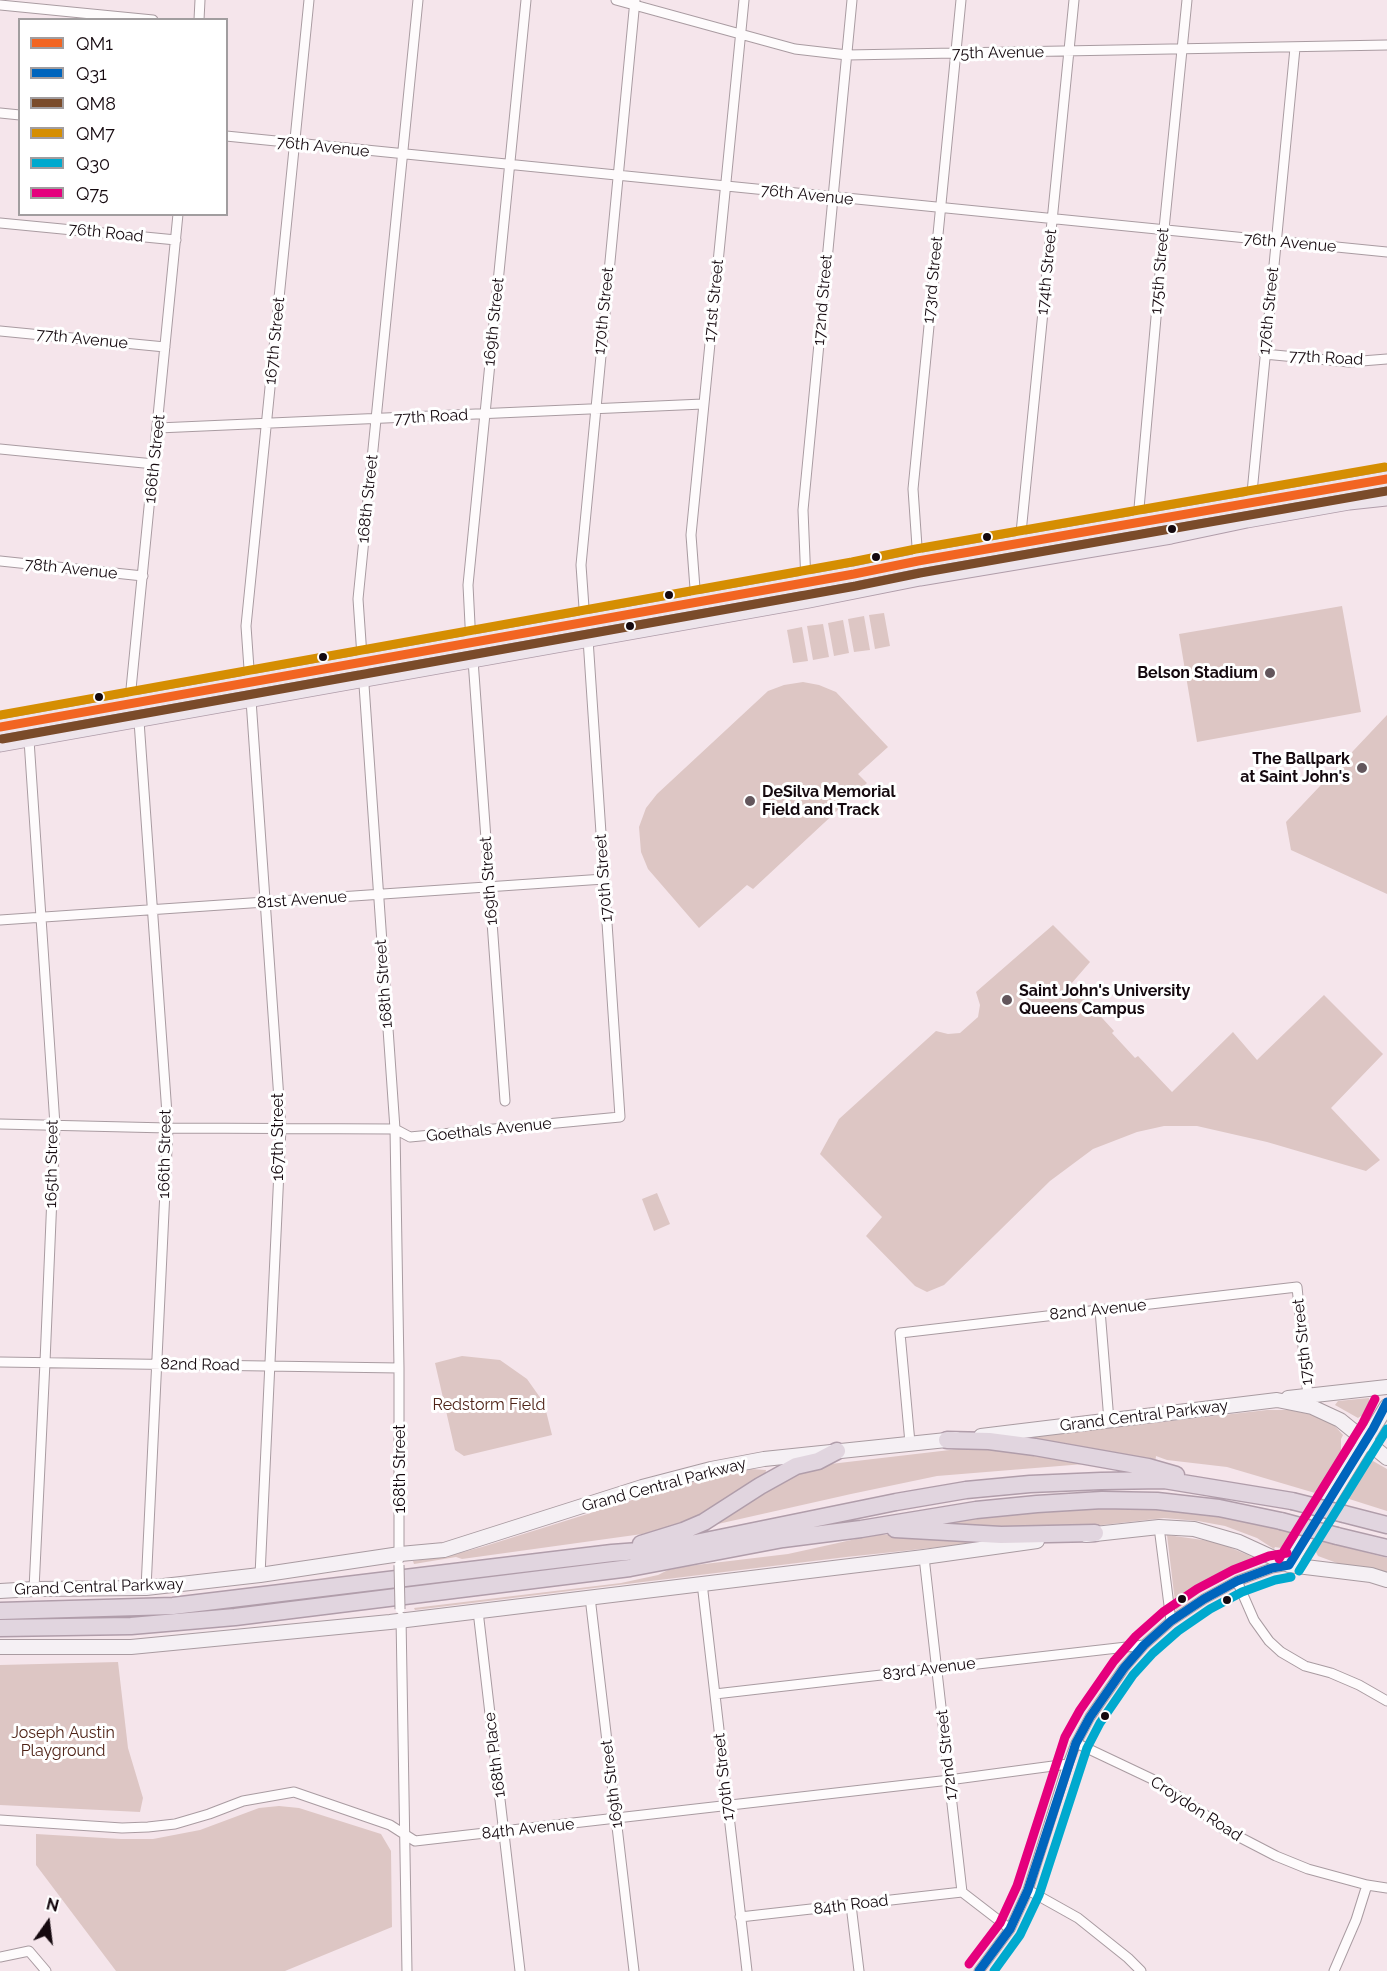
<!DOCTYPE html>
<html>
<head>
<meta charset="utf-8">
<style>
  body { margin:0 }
  #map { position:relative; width:1387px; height:1971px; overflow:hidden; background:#f5e5eb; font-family:Raleway,sans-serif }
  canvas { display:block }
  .legend { position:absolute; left:18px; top:18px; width:210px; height:198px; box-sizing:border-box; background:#fff; border:2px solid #a19d9f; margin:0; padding:8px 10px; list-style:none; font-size:18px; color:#15090f }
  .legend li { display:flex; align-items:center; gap:12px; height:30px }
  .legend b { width:30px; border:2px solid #a19d9f }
  .north { position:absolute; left:18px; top:1893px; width:60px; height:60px; -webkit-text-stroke:4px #fff; paint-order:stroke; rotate:14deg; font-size:16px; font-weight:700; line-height:24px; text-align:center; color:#15090f }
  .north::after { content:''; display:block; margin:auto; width:21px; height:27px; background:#15090f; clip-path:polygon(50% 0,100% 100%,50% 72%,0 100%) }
</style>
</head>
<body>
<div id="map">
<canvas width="1387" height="1971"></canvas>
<ul class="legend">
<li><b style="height:8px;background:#f26522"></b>QM1</li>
<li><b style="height:8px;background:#0065bd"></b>Q31</li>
<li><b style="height:8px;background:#7a4b2a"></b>QM8</li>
<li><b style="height:8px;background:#d58e02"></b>QM7</li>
<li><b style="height:8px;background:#00a9ce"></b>Q30</li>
<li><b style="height:8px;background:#e5007d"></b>Q75</li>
</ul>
<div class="north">N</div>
</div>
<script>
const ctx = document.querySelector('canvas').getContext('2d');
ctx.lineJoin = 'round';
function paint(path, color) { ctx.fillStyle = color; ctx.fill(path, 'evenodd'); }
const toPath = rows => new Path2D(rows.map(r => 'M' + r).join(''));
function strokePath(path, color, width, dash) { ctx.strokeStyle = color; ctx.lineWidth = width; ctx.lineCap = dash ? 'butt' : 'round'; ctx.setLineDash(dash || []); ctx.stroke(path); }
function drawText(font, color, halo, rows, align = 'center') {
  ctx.font = font + ' Raleway,sans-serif'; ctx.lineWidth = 6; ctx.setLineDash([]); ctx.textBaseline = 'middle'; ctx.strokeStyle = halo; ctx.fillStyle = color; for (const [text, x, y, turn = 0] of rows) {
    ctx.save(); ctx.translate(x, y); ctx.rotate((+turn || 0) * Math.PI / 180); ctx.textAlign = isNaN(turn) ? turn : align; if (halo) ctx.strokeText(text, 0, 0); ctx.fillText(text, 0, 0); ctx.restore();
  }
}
paint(toPath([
  [1342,606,1361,712,1197,742,1179,634],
  [884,613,890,646,875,649,869,615],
  [864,616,870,650,854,652,848,619],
  [843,620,849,653,834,656,828,623],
  [823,624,829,657,813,660,807,626],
  [802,627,808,661,793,663,787,630],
  [803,682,819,685,836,692,888,747,858,774,867,783,753,889,747,885,699,928,648,869,641,852,639,827,646,808,657,794,768,691,784,685],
  [1387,715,1387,894,1291,850,1286,822],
  [1053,925,1090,962,1071,984,1114,1031,1112,1033,1135,1058,1138,1056,1172,1092,1233,1032,1257,1060,1324,995,1383,1054,1331,1108,1380,1160,1366,1171,1267,1142,1197,1126,1164,1126,1137,1132,1093,1149,1050,1181,944,1285,927,1292,915,1286,866,1236,882,1217,820,1154,839,1119,936,1031,948,1034,960,1033,978,1017,980,1005,976,992],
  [657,1193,670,1224,654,1231,642,1199],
  [462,1356,500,1360,527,1379,544,1403,552,1435,464,1456,455,1450,435,1363],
  [1369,1398,1369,1402,1372,1403,1363,1418,1361,1416,1358,1418,1335,1405,1338,1401],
  [1267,1410,1290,1410,1313,1415,1333,1424,1343,1435,1341,1439,1341,1456,1319,1491,1317,1491,1315,1493,1227,1467,1167,1460,1156,1456,1155,1464,1013,1439],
  [984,1446,1082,1460,1084,1464,937,1476,851,1494,700,1528,775,1482,822,1465],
  [1373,1461,1387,1469,1387,1511,1346,1498,1367,1462],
  [751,1469,766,1470,765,1478,713,1513,671,1530,462,1559,456,1557,414,1564,413,1561,448,1556,482,1547,696,1480,728,1472],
  [1107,1506,1203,1509,1293,1529,1285,1546,1281,1548,1275,1547,1274,1549,1257,1538,1225,1526,1198,1521,1164,1518,1067,1529,945,1526,945,1522,991,1513],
  [908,1534,1016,1539,846,1557,415,1610,414,1608,621,1583,658,1575,668,1570,688,1566,788,1554,874,1535],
  [1167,1535,1217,1542,1248,1555,1259,1561,1240,1569,1209,1586,1176,1610],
  [1319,1540,1387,1558,1387,1574,1338,1566,1337,1563,1318,1556,1315,1550],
  [118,1662,128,1748,143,1798,140,1812,0,1805,0,1665],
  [279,1806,299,1808,381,1834,391,1851,392,1927,285,1971,116,1971,36,1865,36,1834,121,1839,153,1839,200,1830,259,1808]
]), '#ddc6c4');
const street = toPath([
  [616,0,795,49,847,55,1387,45],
  [0,5,153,20],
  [199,20,200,0],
  [0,113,20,115],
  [226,136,1387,252],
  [0,223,176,240],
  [0,331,165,347],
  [1264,354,1349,362,1387,359],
  [158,428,703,404],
  [0,449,154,464],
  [1251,503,1295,48],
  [1136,542,1163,239,1187,0],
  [1020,543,1074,0],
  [0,561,143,576],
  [918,561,913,489,961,0],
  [809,600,806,583,803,510,852,0],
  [696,602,691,535,744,0],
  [585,622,581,565,635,0],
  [471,644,468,585,526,0],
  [473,660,505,1101],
  [250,683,246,626,309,0],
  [251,700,281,1128,260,1575],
  [135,703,131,689,178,214],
  [139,721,168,1128,146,1588],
  [29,740,55,1125,45,1362,34,1589],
  [0,920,604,879],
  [0,1124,168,1128,395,1129,410,1137,620,1117,588,639],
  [1100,1310,1109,1421],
  [0,1362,399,1368],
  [910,1443,900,1333,909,1332,1297,1287,1308,1396],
  [1159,1527,1171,1621],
  [924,1557,962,1892,1010,1929],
  [399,1559,399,1368,395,1129,358,599,418,0],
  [1237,1581,1254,1620,1269,1641,1281,1652,1305,1666,1331,1673,1359,1685,1387,1701],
  [702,1583,747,1971],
  [590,1597,634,1971],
  [478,1611,520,1971],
  [401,1617,407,1971],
  [715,1694,1144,1645],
  [1076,1743,1152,1779,1199,1810,1222,1828,1276,1856,1308,1869,1367,1885,1387,1888],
  [0,1820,122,1828,148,1827,175,1824,209,1814,243,1801,294,1792,390,1825,415,1841,941,1781,1068,1764],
  [1028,1890,1078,1918,1128,1958,1141,1971],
  [851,1905,859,1971],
  [740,1917,962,1892],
  [0,1957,29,1951,46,1971],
  [979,1971,1010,1929,1028,1890,1068,1764,1076,1743,1090,1717,1124,1668,1144,1645,1171,1621,1204,1599,1237,1581,1272,1568,1289,1565],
  [1334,1971,1356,1920,1367,1885]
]);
const secondary = toPath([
  [1288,1398,1387,1387],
  [981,1436,1277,1400,1312,1407,1340,1420,1387,1458],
  [1086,1535,1159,1527,1194,1529,1239,1542,1289,1565,1371,1575,1387,1580],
  [1289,1565,1387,1406],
  [0,1591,34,1589,146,1588,260,1575,400,1554,444,1550,642,1487,711,1469,764,1459,956,1439],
  [0,1647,131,1647,390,1622,924,1557,1037,1541]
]);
const primary = toPath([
  [0,727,854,574,918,561,1387,479],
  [0,744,809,600,920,578,1171,536,1247,520,1349,502,1387,498]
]);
const highway = toPath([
  [947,1440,989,1441,1035,1447,1148,1467,1176,1475],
  [1344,1514,1387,1525],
  [895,1529,1001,1535,1095,1533],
  [1337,1536,1387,1548],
  [641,1544,683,1531,704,1522,760,1486,796,1466,818,1461,837,1451],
  [0,1611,173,1606,612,1553,666,1549,896,1502,966,1490,1030,1484,1101,1481,1164,1480,1292,1501],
  [0,1628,131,1626,235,1617,630,1568,783,1539,861,1529,976,1510,1037,1504,1102,1500,1157,1501,1219,1508,1281,1521]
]);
strokePath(street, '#a99ba1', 11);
strokePath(secondary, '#a99ba1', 16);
strokePath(primary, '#b09daa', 17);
strokePath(highway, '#b09daa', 19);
strokePath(street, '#fefbfc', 9);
strokePath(secondary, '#f5f0f4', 14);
strokePath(primary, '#ede4eb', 15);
strokePath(highway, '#e1d5df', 16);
const streetBridge = toPath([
  [399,1565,400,1609]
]);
const highwayBridge = toPath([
  [1292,1501,1344,1514],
  [1281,1521,1337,1536]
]);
strokePath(streetBridge, '#a99ba1', 11, []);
strokePath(highwayBridge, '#b09daa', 19, []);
strokePath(streetBridge, '#fefbfc', 9);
strokePath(highwayBridge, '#e1d5df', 16);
strokePath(toPath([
  [0,727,854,574,918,561,1387,479]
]), '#f26522', 9);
strokePath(toPath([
  [1289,1565,1373,1429,1387,1402],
  [979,1971,1010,1929,1028,1890,1076,1743,1090,1717,1124,1668,1144,1645,1171,1621,1204,1599,1237,1581,1272,1568,1289,1565]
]), '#0065bd', 9);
strokePath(toPath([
  [2,739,856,586,920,573,1387,491]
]), '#7a4b2a', 9);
strokePath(toPath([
  [0,715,852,562,916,549,1385,467]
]), '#d58e02', 9);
strokePath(toPath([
  [1299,1571,1387,1429],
  [994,1971,1020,1935,1039,1895,1087,1748,1100,1723,1133,1675,1153,1653,1178,1631,1210,1609,1242,1592,1275,1580,1291,1577]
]), '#00a9ce', 9);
strokePath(toPath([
  [1279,1559,1363,1423,1375,1399],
  [969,1964,1000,1923,1017,1886,1065,1737,1080,1710,1114,1661,1136,1636,1163,1612,1197,1589,1233,1570,1269,1556,1287,1553]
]), '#e5007d', 9);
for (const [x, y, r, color] of [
  [1172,529,5,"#15090f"],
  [987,537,5,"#15090f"],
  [876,557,5,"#15090f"],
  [669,595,5,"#15090f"],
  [630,626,5,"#15090f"],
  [323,657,5,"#15090f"],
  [1270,673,6,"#63565c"],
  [99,697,5,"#15090f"],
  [1362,768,6,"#63565c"],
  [750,801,6,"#63565c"],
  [1007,1000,6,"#63565c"],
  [1182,1599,5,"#15090f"],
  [1227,1600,5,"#15090f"],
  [1105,1716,5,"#15090f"]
]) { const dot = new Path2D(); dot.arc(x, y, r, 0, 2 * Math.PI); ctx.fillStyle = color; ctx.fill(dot); strokePath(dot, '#fff', 2); }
drawText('16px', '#15090f', '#fff', [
  ["75th Avenue",998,53,-1],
  ["76th Avenue",323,147,6],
  ["76th Avenue",807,195,6],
  ["76th Road",106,233,6],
  ["76th Avenue",1290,243,5],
  ["175th Street",1160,271,-85],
  ["174th Street",1047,272,-84],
  ["173rd Street",933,280,-84],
  ["172nd Street",823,300,-85],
  ["171st Street",714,301,-84],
  ["170th Street",604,311,-84],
  ["176th Street",1269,311,-84],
  ["169th Street",494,322,-84],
  ["77th Avenue",82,339,6],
  ["167th Street",275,341,-84],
  ["77th Road",1326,358,3],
  ["77th Road",431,417,-3],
  ["166th Street",155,459,-84],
  ["168th Street",368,499,-84],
  ["78th Avenue",71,569,6],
  ["170th Street",604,878,-94],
  ["169th Street",489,881,-94],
  ["81st Avenue",302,900,-4],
  ["168th Street",384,984,-94],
  ["Goethals Avenue",489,1130,-6],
  ["167th Street",278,1137,-90],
  ["166th Street",165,1154,-89],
  ["165th Street",52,1164,-89],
  ["82nd Avenue",1098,1310,-6],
  ["175th Street",1303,1342,-96],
  ["82nd Road",200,1365,1],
  ["Grand Central Parkway",1144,1416,-7],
  ["168th Street",400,1469,-90],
  ["Grand Central Parkway",664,1485,-15],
  ["Grand Central Parkway",99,1587,-2],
  ["83rd Avenue",929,1669,-7],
  ["168th Place",495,1755,-97],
  ["172nd Street",947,1755,-96],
  ["170th Street",724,1777,-96],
  ["169th Street",612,1784,-97],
  ["Croydon Road",1196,1809,33],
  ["84th Avenue",528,1829,-6],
  ["84th Road",851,1905,-7]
]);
drawText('bold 16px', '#15090f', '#fff', [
  ["Belson Stadium",1258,673],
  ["The Ballpark",1350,759],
  ["at Saint John's",1350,777],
  ["DeSilva Memorial",762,792,"left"],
  ["Field and Track",762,810,"left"],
  ["Saint John's University",1019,991,"left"],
  ["Queens Campus",1019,1009,"left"]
], 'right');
drawText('16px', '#4f2317', '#fff', [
  ["Redstorm Field",489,1405],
  ["Joseph Austin",63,1733],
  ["Playground",63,1751]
]);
</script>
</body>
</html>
